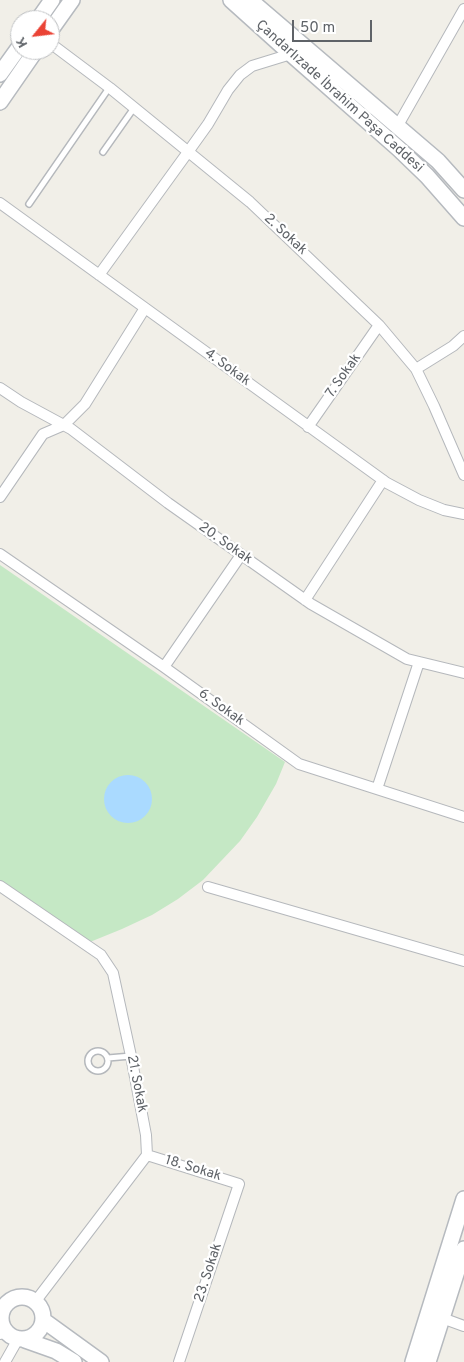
<!DOCTYPE html>
<html>
<head>
<meta charset="utf-8">
<style>
  body { margin:0 }
  #map { position:relative; width:464px; height:1362px; overflow:hidden; background:#f1efe8; font-family:Overpass,sans-serif }
  canvas { display:block }
  .north { position:absolute; left:10px; top:10px; width:50px; height:50px; box-sizing:border-box; background:#fff; border:1px solid #bfc1c3; border-radius:50%; rotate:241deg; font-size:14px; font-weight:700; line-height:20px; text-align:center; color:#5f6368 }
  .north::after { content:''; display:block; margin:auto; width:18px; height:22px; background:#ea4335; clip-path:polygon(50% 0,100% 100%,50% 72%,0 100%) }
  .scale { position:absolute; left:292px; top:20px; width:80px; height:22px; box-sizing:border-box; border:2px solid #5f6368; border-top:0; padding-left:6px; font-size:15px; line-height:18px; white-space:nowrap; color:#5f6368; -webkit-text-stroke:4px #fff; paint-order:stroke }
</style>
</head>
<body>
<div id="map">
<canvas width="464" height="1362"></canvas>
<div class="north">K</div>
<div class="scale">50 m</div>
</div>
<script>
const ctx = document.querySelector('canvas').getContext('2d');
ctx.lineJoin = 'round';
function paint(path, color) { ctx.fillStyle = color; ctx.fill(path, 'evenodd'); }
const toPath = rows => new Path2D(rows.map(r => 'M' + r).join(''));
function strokePath(path, color, width, dash) { ctx.strokeStyle = color; ctx.lineWidth = width; ctx.lineCap = dash ? 'butt' : 'round'; ctx.setLineDash(dash || []); ctx.stroke(path); }
function drawText(font, color, halo, rows, align = 'center') {
  ctx.font = font + ' Overpass,sans-serif'; ctx.lineWidth = 4.5; ctx.setLineDash([]); ctx.textBaseline = 'middle'; ctx.strokeStyle = halo; ctx.fillStyle = color; for (const [text, x, y, turn = 0] of rows) {
    ctx.save(); ctx.translate(x, y); ctx.rotate((+turn || 0) * Math.PI / 180); ctx.textAlign = isNaN(turn) ? turn : align; if (halo) ctx.strokeText(text, 0, 0); ctx.fillText(text, 0, 0); ctx.restore();
  }
}
paint(toPath([
  [0,565,285,762,276,784,257,817,240,841,203,880,178,899,152,915,122,929,90,942,0,880]
]), '#c5e8c5');
paint(toPath([
  '104 799a24 24 0 1 1 48 0a24 24 0 1 1-48 0Z'
]), '#aadaff');
const lane = toPath([
  [103,152,134,108],
  [29,204,109,88],
  '88 1061a10 10 0 1 1 20 0a10 10 0 1 1-20 0Z',
  [108,1058,131,1056]
]);
const street = toPath([
  [50,43,110,88,250,202,379,325,416,369,434,406,464,475],
  [397,127,464,9],
  [0,203,387,483,419,500,444,510,464,514],
  [99,275,188,152,208,124,228,90,240,75,252,66,291,54],
  [416,369,453,346,464,336],
  [0,388,21,402,71,429,168,503,311,604,407,659,464,673],
  [308,427,379,325],
  [0,497,43,434,64,425,85,404,145,308],
  [0,554,164,667,299,764,464,817],
  [305,600,383,480],
  [164,667,241,555],
  [377,789,419,662],
  [0,886,101,955,113,973,131,1056,146,1135,147,1155,35,1302],
  [208,887,464,961],
  [147,1155,239,1184,179,1362],
  [442,1318,464,1326],
  [0,1334,2,1325],
  [5,1362,18,1339]
]);
const secondary = toPath([
  [231,0,291,54,399,149,427,176,464,218],
  [250,0,438,161,464,190],
  [38,20,52,0],
  [50,31,72,0],
  [0,74,20,46],
  [0,102,36,50],
  '1 1318a21 21 0 1 1 42 0a21 21 0 1 1-42 0Z',
  [43,1320,101,1362],
  [25,1340,56,1351,74,1362],
  [413,1362,464,1199],
  [428,1362,464,1249]
]);
strokePath(lane, '#b5b8bc', 8);
strokePath(street, '#b5b8bc', 12);
strokePath(secondary, '#b6babf', 18);
strokePath(lane, '#fff', 5);
strokePath(street, '#fff', 10);
strokePath(secondary, '#fff', 15);
drawText('14px', '#5f6368', '#fff', [
  ["Çandarlızade İbrahim Paşa Caddesi",339,97,42],
  ["2. Sokak",285,235,43],
  ["4. Sokak",227,368,36],
  ["7. Sokak",344,376,-55],
  ["20. Sokak",225,544,35],
  ["6. Sokak",221,708,36],
  ["21. Sokak",136,1084,79],
  ["18. Sokak",193,1169,17],
  ["23. Sokak",209,1273,-72]
]);
</script>
</body>
</html>
